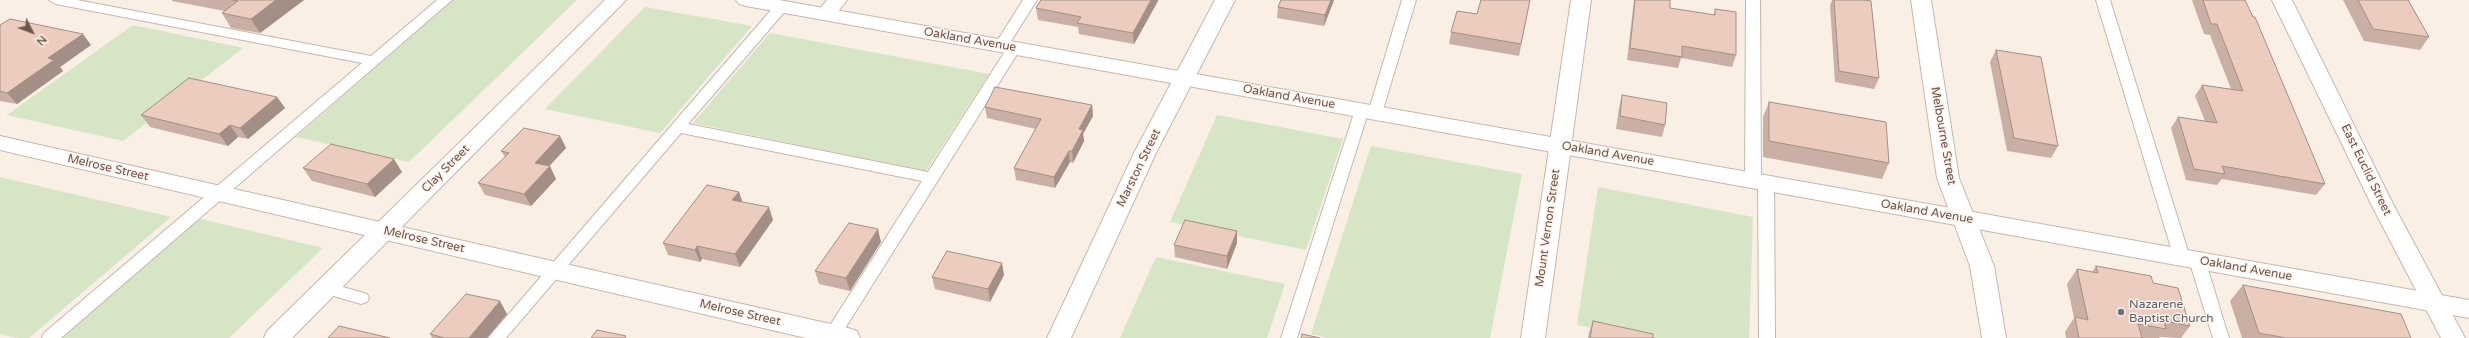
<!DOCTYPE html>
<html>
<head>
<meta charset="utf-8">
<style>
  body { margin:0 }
  #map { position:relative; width:2469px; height:338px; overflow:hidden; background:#f9efe4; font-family:"Varela Round",sans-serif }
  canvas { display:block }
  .north { position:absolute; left:12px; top:12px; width:40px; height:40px; -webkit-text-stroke:3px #fcf3ea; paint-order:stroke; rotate:132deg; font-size:11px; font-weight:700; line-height:16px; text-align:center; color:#6e554d }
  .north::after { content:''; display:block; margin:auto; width:14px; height:18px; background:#6e554d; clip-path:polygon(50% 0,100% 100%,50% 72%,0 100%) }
</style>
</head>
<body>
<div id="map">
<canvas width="2469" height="338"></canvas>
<div class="north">N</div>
</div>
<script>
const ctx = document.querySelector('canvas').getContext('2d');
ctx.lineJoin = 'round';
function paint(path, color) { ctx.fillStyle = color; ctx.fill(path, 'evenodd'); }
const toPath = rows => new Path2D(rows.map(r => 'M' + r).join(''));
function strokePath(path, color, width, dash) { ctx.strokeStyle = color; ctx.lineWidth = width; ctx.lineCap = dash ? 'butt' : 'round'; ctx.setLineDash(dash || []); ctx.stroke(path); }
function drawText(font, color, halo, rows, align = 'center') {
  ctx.font = font + ' "Varela Round",sans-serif'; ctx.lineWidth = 3; ctx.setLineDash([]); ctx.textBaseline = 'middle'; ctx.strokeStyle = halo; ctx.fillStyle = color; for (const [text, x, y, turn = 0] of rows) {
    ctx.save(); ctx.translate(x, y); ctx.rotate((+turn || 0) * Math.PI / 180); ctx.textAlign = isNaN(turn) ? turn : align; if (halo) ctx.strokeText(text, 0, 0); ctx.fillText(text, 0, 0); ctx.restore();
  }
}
paint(toPath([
  [453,0,577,0,409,162,296,137],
  [645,7,752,26,660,133,545,109],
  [133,25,243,48,123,141,7,115],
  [770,33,989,74,926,171,693,123],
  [1217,115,1343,139,1306,250,1170,222],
  [1371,146,1522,174,1490,338,1328,338,1311,334],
  [0,177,171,217,29,338,18,338,0,334],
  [1598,187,1753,217,1749,338,1639,338,1577,325],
  [197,218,323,248,229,338,59,338],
  [1156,257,1285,284,1267,338,1120,338]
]), '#d5e5c5');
const service = toPath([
  [49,0,77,0,371,56,437,0,452,0,61,338,42,338,44,333,362,63,56,4,49,0],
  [1023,0,1037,0,1006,49,996,49,994,46,1023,0],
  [1402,0,1416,0,1382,113,1375,118,1368,113,1297,338,1281,338,1355,110,1362,105,1369,110,1402,0],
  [1746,0,1760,0,1761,179,1766,178,1771,179,1774,183,1775,338,1759,338,1758,185,1753,186,1748,185,1745,181,1746,0],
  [2096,0,2110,0,2190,258,2188,262,2182,264,2176,262,2174,258,2096,0],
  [782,2,787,3,789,6,787,9,688,124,928,172,1009,45,1019,45,1021,48,839,338,822,338,922,181,681,133,506,338,488,338,777,3,782,2],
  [2197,254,2203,256,2205,260,2229,338,2213,338,2189,260,2191,256,2197,254],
  [326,282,367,294,369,298,367,302,361,304,320,292,318,288,320,284,326,282]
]);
const minor = toPath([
  [827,0,847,0,833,18,826,20,819,18,816,14,827,0],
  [1215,0,1235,0,1156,153,1071,338,1047,338,1134,153,1215,0],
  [1571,0,1591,0,1545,338,1521,338,1571,0],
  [1911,0,1931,0,1959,178,1994,266,2006,338,1982,338,1970,266,1937,178,1911,0],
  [2272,0,2292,0,2394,206,2465,338,2441,338,2372,206,2272,0],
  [0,136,848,328,857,331,860,338,806,338,0,150,0,136]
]);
const tertiary = toPath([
  [605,0,626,0,292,338,264,338,267,331,605,0],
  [736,0,779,0,2469,300,2469,318,746,6,739,4,736,0]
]);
strokePath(service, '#c8b6ac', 2);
strokePath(minor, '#c8b6ac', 2);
strokePath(tertiary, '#c8b6ac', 2);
paint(service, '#fff');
paint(minor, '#fff');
paint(tertiary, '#fff');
paint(toPath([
  [172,0,304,0,260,33,231,28,222,13,225,11,172,1],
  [1334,0,1324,26,1277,18,1278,7],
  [1530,0,1519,56,1449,44,1451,32,1477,14],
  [1634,0,1670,0,1670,8,1714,15,1715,9,1736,55,1732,67,1681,58,1678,68,1627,60],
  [1832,0,1864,0,1879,78,1874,89,1835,82,1830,6],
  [2192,0,2245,0,2325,184,2316,195,2222,179,2217,185,2186,180,2171,128,2178,117,2205,121,2195,96,2202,85,2231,89,2210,35,2204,34],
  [2343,0,2408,0,2429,37,2420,50,2364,41],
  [1158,1,1134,44,1079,34,1078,27,1038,20,1036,8],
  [0,25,91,45,60,67,63,71,17,104,0,101],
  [1996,50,2058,146,2051,158,2007,151,1990,62],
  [1622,95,1665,125,1662,137,1616,129,1619,108],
  [277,97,285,108,248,139,238,137,228,146,150,127,141,115],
  [1769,102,1889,163,1882,179,1763,157,1763,117],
  [1092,105,1093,116,1083,134,1084,141,1073,163,1070,162,1055,188,1016,180,1014,168,1036,129,987,118,985,107],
  [560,136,566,148,549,166,556,179,531,206,485,195,478,183,505,157,501,151],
  [303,168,402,172,375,197,312,181],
  [739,192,742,202,773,220,740,267,702,259,700,262,668,255,663,243],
  [1237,231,1237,243,1227,269,1175,257,1174,245],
  [881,242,850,291,819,284,815,271],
  [2096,266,2153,283,2190,326,2181,338,2160,337,2159,338,2066,338,2065,332,2074,318,2067,284,2077,269,2092,272],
  [1004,275,990,302,935,289,932,277],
  [2243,285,2411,338,2242,338,2230,301],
  [507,314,487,338,432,338,430,334],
  [1593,321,1653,338,1588,338,1589,333]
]), '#caafa4');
paint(toPath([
  [276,0,304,0,260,33,251,19],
  [1151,0,1158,0,1158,1,1134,44,1133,33],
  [1331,0,1334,0,1324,26,1325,15],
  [83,34,91,45,60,67,63,71,17,104,7,93,48,58],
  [277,97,285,108,248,139,240,128],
  [1092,105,1093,116,1083,134,1084,141,1073,163,1072,151,1079,129],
  [230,125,238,137,228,146,219,134],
  [560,136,566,148,541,175,535,163],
  [1069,151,1070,162,1055,188,1054,177],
  [394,159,402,172,375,197,367,184],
  [550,166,556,179,531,206,524,194],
  [739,192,743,204,732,200],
  [769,207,773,220,740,267,735,254],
  [878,229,881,242,850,291,846,278],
  [1237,231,1237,243,1227,269,1227,256],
  [697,246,702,259,700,262,695,250],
  [1002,263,1004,275,990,302,988,289],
  [500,301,507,314,487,338,469,338]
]), '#a48f86');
const building = toPath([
  [233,0,276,0,251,19,222,13,238,1,233,0],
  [1041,0,1151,0,1133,33,1077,23,1081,17,1036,8,1041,0],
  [1281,0,1331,0,1325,15,1278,7,1281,0],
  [1481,0,1530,0,1521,44,1451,32,1457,11,1477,14,1481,0],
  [1635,0,1670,0,1670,8,1715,15,1715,9,1736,12,1736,55,1682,46,1682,57,1630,48,1635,0],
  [1834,0,1864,0,1871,1,1879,78,1839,71,1834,0],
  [2203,0,2245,0,2253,17,2255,17,2325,184,2222,166,2225,174,2194,169,2178,117,2217,123,2202,85,2243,91,2217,24,2211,24,2203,0],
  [2358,0,2408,0,2429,37,2373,29,2358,0],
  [10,19,83,34,48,58,54,60,7,93,0,91,0,25,10,19],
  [1996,50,2041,57,2058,146,2014,138,1996,50],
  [189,78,277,97,240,128,230,125,219,134,141,115,189,78],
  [995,87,1092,105,1079,129,1083,130,1072,151,1069,151,1054,177,1014,168,1041,119,985,107,995,87],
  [1622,95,1667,103,1665,125,1620,116,1622,95],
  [1769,102,1886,122,1889,163,1769,141,1769,102],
  [524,128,560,136,535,163,550,166,524,194,478,183,509,153,501,151,524,128],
  [331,144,394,159,367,184,303,168,331,144],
  [707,185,739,192,732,200,769,207,735,254,697,246,695,250,663,243,707,185],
  [1185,220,1237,231,1227,256,1174,245,1185,220],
  [849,223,878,229,846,278,815,271,849,223],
  [947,251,1002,263,988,289,932,277,947,251],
  [2096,266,2151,276,2153,283,2178,288,2190,326,2164,321,2166,329,2138,324,2142,338,2079,338,2075,317,2088,320,2077,269,2098,273,2096,266],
  [2243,285,2401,314,2411,338,2286,338,2259,333,2243,285],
  [466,294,500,301,469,338,445,338,430,334,466,294],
  [1593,321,1653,334,1653,338,1590,338,1593,321],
  [339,326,390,338,328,338,339,326],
  [597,330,626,336,625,338,591,338,597,330],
  [1302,334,1320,338,1301,338,1302,334]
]);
paint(building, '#ebccbf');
strokePath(building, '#a48f86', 1);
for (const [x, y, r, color] of [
  [2121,312,4,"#6b7280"]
]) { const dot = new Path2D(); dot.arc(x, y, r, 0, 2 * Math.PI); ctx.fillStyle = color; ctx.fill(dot); strokePath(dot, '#fcf3ea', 1.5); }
drawText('12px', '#6e554d', '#fcf3ea', [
  ["Oakland Avenue",970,40,10],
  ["Oakland Avenue",1289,97,10],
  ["Melbourne Street",1943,136,80],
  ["Oakland Avenue",1608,154,10],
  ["Melrose Street",108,168,13],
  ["Marston Street",1139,168,-64],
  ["Clay Street",446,169,-45],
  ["East Euclid Street",2366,170,64],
  ["Oakland Avenue",1927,212,10],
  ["Mount Vernon Street",1548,228,-82],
  ["Melrose Street",424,240,13],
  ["Oakland Avenue",2246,269,10],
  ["Melrose Street",740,313,13]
]);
drawText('12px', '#5b616d', '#fcf3ea', [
  ["Nazarene",2129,305],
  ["Baptist Church",2129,319]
], 'left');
</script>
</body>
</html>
